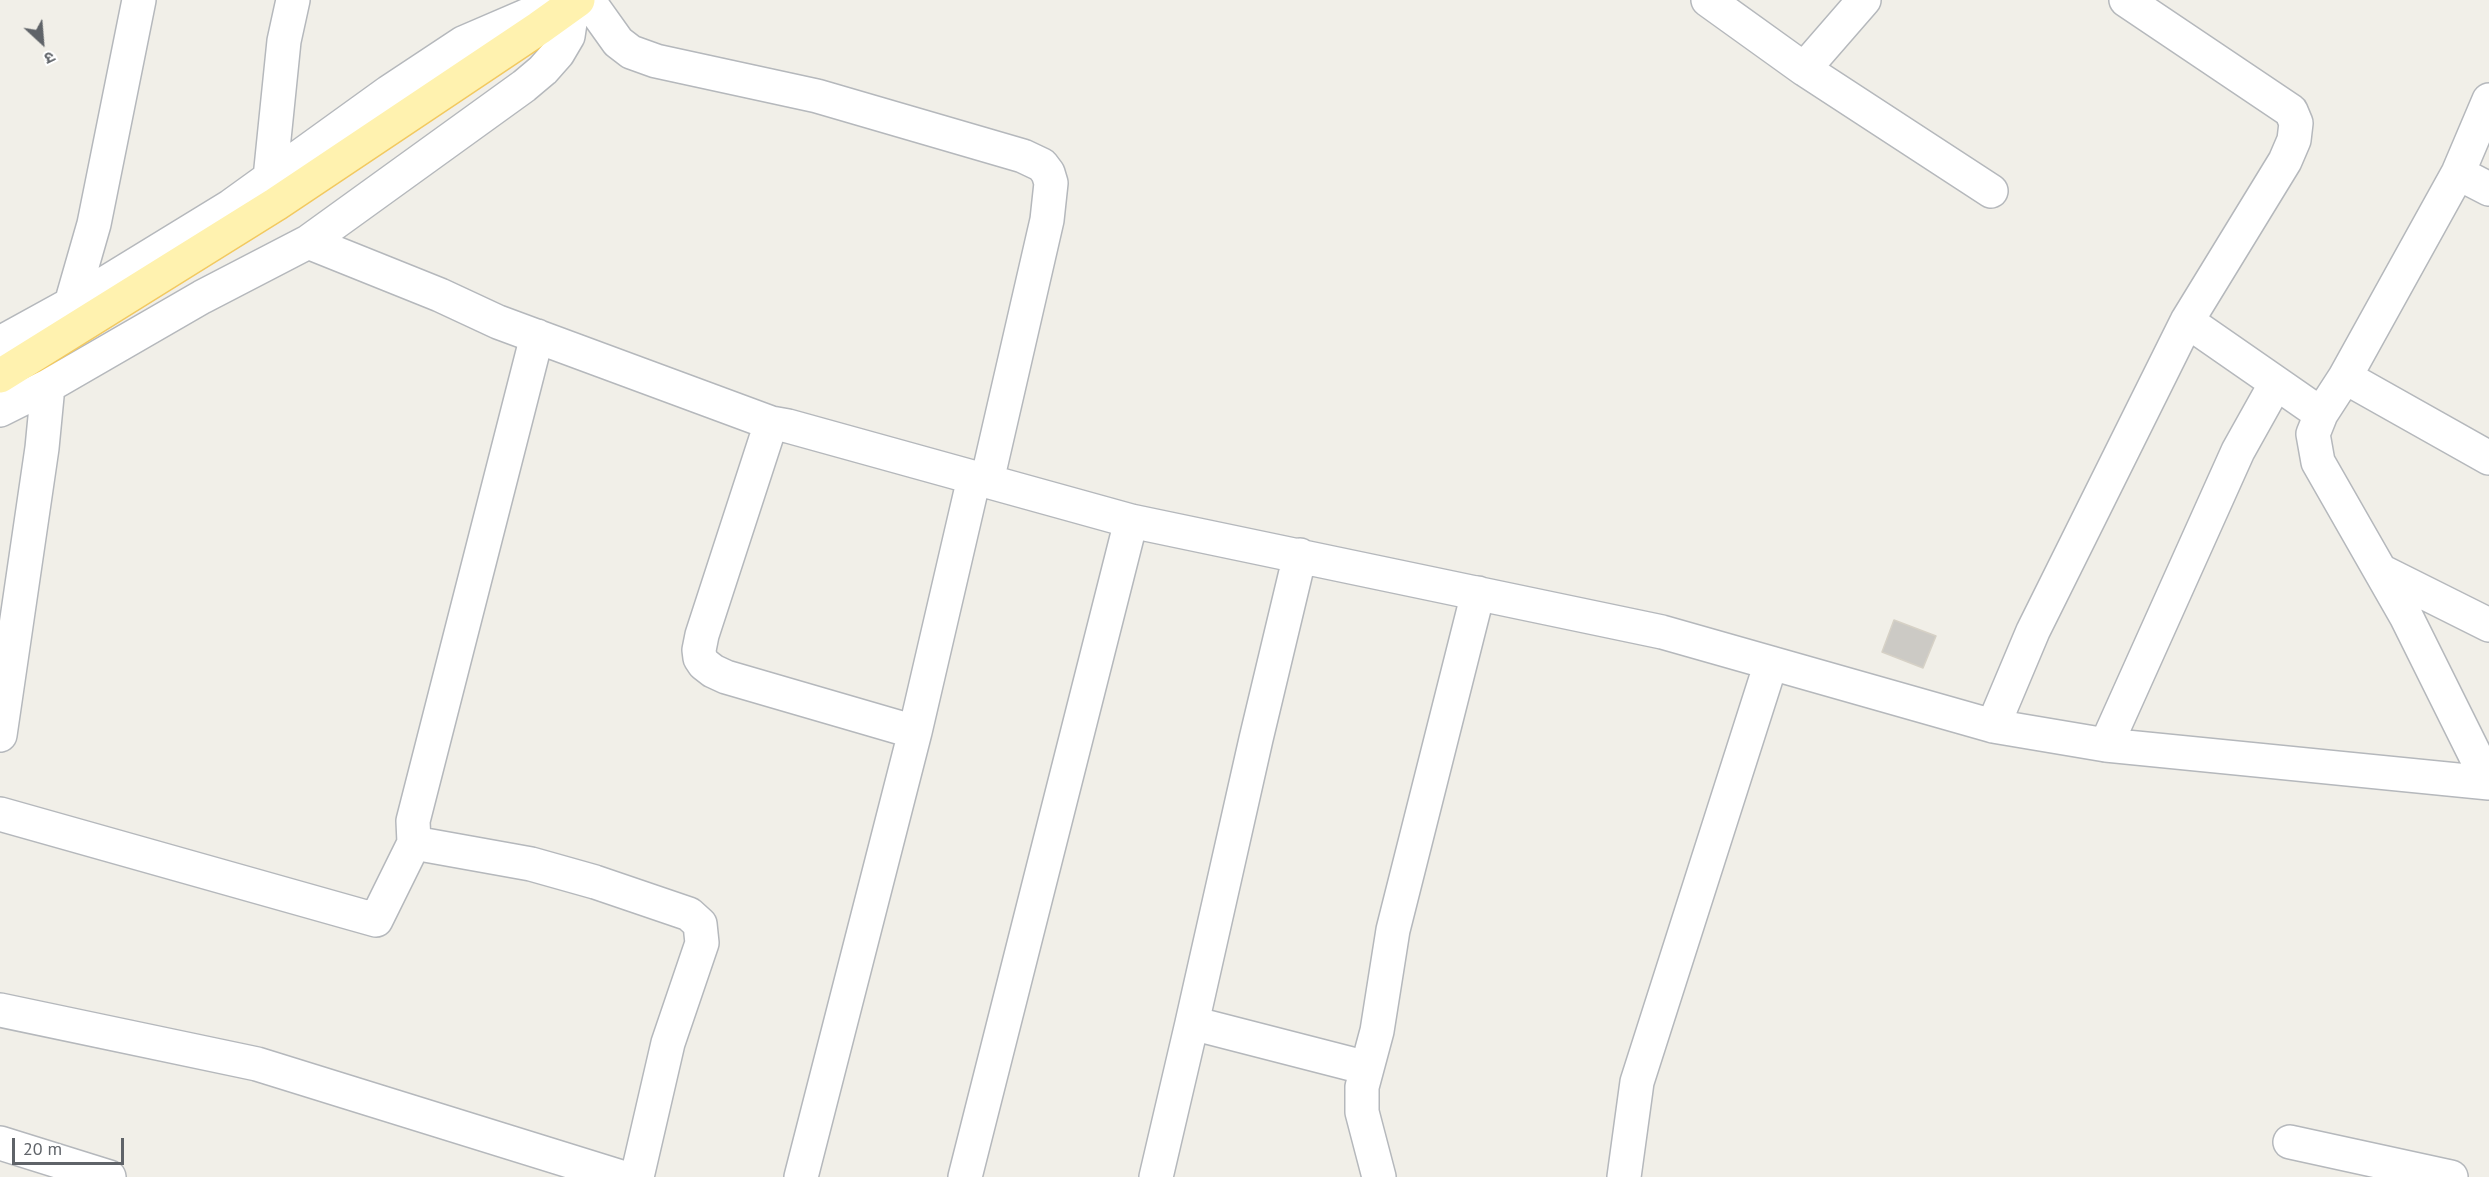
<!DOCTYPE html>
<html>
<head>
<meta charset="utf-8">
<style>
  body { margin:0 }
  #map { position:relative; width:2489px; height:1177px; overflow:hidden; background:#f1efe8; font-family:"PT Sans","Noto Sans Devanagari",sans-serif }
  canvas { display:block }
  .north { position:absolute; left:12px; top:12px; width:60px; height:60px; -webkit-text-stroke:4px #fff; paint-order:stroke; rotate:154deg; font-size:16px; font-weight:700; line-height:24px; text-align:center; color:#5f6368 }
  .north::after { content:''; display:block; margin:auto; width:21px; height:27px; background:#5f6368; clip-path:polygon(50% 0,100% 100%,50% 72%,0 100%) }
  .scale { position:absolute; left:12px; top:1138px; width:112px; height:27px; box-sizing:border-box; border:3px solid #5f6368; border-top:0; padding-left:8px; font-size:18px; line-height:21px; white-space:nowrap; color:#5f6368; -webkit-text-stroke:4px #fff; paint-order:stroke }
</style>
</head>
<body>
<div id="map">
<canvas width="2489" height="1177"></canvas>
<div class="north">उ</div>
<div class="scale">20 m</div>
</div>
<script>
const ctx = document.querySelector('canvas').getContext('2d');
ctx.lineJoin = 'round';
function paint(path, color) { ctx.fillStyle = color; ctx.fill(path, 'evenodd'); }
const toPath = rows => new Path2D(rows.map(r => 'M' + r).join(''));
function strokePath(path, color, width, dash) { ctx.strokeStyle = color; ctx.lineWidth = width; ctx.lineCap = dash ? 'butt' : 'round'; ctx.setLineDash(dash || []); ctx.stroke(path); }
const building = toPath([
  [1894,620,1936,636,1923,668,1882,652,1894,620]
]);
paint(building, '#cccac5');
strokePath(building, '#d6d1c6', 1.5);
const minor = toPath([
  [588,0,618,42,631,52,656,61,817,96,1023,156,1042,165,1048,173,1051,183,1047,220,987,481],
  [1708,0,1804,69],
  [1864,0,1804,69,1991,191],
  [2489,100,2458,173,2345,377,2321,414,2313,434,2318,462,2406,616,2489,783],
  [2458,173,2489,189],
  [270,178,284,41,293,0],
  [308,242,440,295,498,322,771,423,788,426,1131,521,1662,632,1993,726,2106,745,2489,783],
  [71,304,94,224,139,0],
  [2187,321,2321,414],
  [0,343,71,304,231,206,389,92,463,43,528,15,573,3,568,36,558,53,543,70,524,86,308,242,202,297,48,386,0,410],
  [2345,377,2489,458],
  [771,423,702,635,699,650,700,658,704,664,713,671,726,677,915,732],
  [1300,555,1256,739,1192,1023,1367,1068],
  [2383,572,2489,625],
  [1993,726,2033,631,2187,321,2285,161,2294,140,2296,123,2291,111,2126,0],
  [0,735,42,448,48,386],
  [2106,745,2238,451,2276,383],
  [0,814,376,920,414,843,413,821,537,336],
  [414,843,531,864,595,882,689,914,700,924,702,943,668,1043,637,1177],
  [0,1010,257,1064,621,1177],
  [2290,1142,2451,1177],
  [0,1143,109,1177],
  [801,1177,915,732,974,478],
  [965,1177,1131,521],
  [1156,1177,1192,1023],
  [1379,1177,1362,1112,1362,1087,1377,1031,1393,930,1478,593],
  [1624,1177,1637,1082,1771,663]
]);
const major = toPath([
  [0,376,276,204,539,28,578,0]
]);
strokePath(minor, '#b5b8bc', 36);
strokePath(major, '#f2c960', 36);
strokePath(minor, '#fff', 33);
strokePath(major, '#fff2af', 33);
</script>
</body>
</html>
